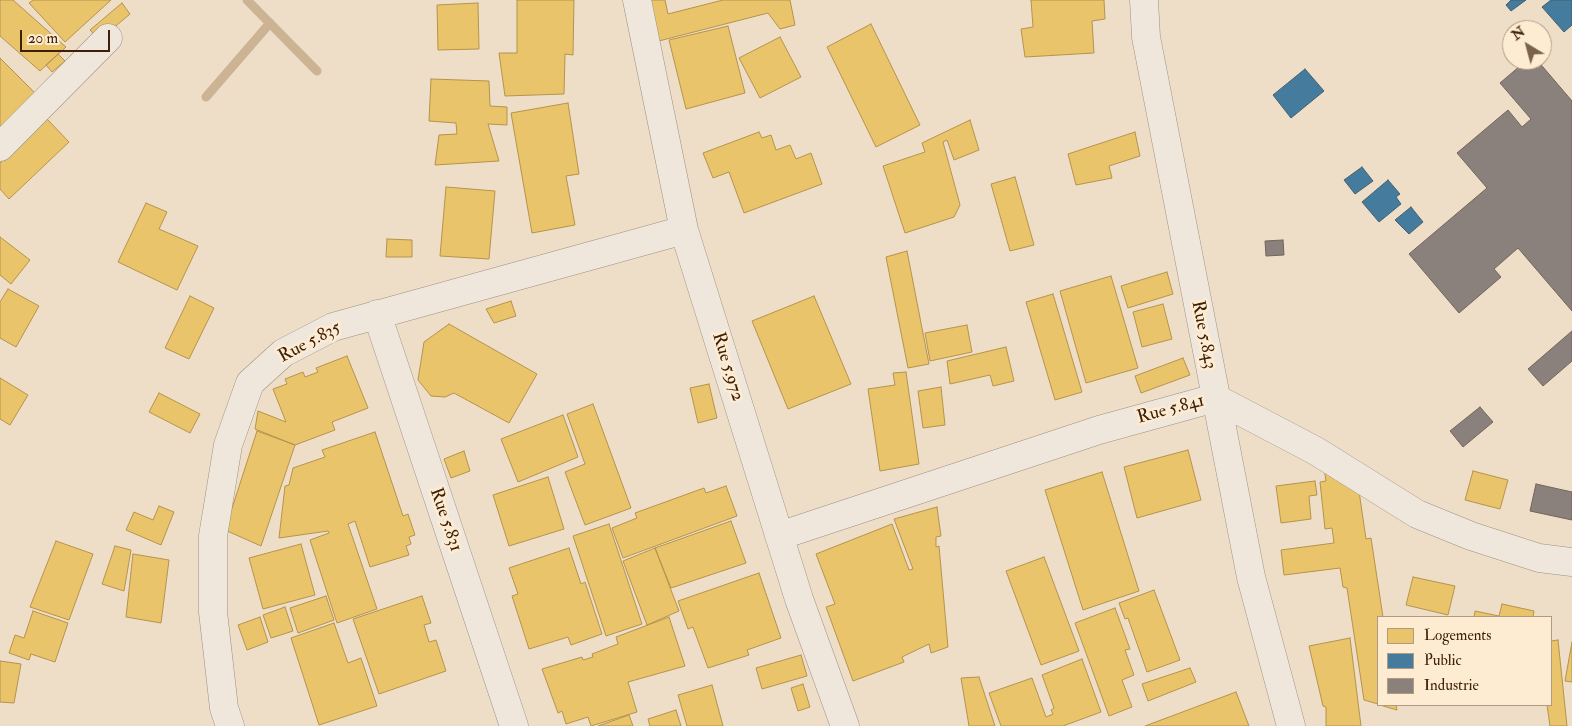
<!DOCTYPE html>
<html>
<head>
<meta charset="utf-8">
<style>
  body { margin:0 }
  #map { position:relative; width:1572px; height:726px; overflow:hidden; background:#eedec8; font-family:"IM FELL Double Pica",serif }
  canvas { display:block }
  .legend { position:absolute; left:1377px; top:616px; width:175px; height:90px; box-sizing:border-box; background:#feecd2; border:1px solid #b19a81; margin:0; padding:6px 9px; list-style:none; font-size:15px; color:#3d2007 }
  .legend li { display:flex; align-items:center; gap:10px; height:25px }
  .legend b { width:25px; border:1px solid #b19a81 }
  .north { position:absolute; left:1502px; top:20px; width:50px; height:50px; box-sizing:border-box; background:#feecd2; border:1px solid #b19a81; border-radius:50%; rotate:323deg; font-size:14px; font-weight:700; line-height:20px; text-align:center; color:#3d2007 }
  .north::after { content:''; display:block; margin:auto; width:18px; height:22px; background:#7b624b; clip-path:polygon(50% 0,100% 100%,50% 72%,0 100%) }
  .scale { position:absolute; left:20px; top:30px; width:90px; height:22px; box-sizing:border-box; border:2px solid #3d2007; border-top:0; padding-left:6px; font-size:15px; line-height:18px; white-space:nowrap; color:#3d2007; -webkit-text-stroke:4px #feecd2; paint-order:stroke }
</style>
</head>
<body>
<div id="map">
<canvas width="1572" height="726"></canvas>
<ul class="legend">
<li><b style="height:14px;background:#e9c46a"></b>Logements</li>
<li><b style="height:14px;background:#457b9d"></b>Public</li>
<li><b style="height:14px;background:#8a817c"></b>Industrie</li>
</ul>
<div class="north">N</div>
<div class="scale">20 m</div>
</div>
<script>
const ctx = document.querySelector('canvas').getContext('2d');
ctx.lineJoin = 'round';
function paint(path, color) { ctx.fillStyle = color; ctx.fill(path, 'evenodd'); }
const toPath = rows => new Path2D(rows.map(r => 'M' + r).join(''));
function strokePath(path, color, width, dash) { ctx.strokeStyle = color; ctx.lineWidth = width; ctx.lineCap = dash ? 'butt' : 'round'; ctx.setLineDash(dash || []); ctx.stroke(path); }
function drawText(font, color, halo, rows, align = 'center') {
  ctx.font = font + ' "IM FELL Double Pica",serif'; ctx.lineWidth = 5; ctx.setLineDash([]); ctx.textBaseline = 'middle'; ctx.strokeStyle = halo; ctx.fillStyle = color; for (const [text, x, y, turn = 0] of rows) {
    ctx.save(); ctx.translate(x, y); ctx.rotate((+turn || 0) * Math.PI / 180); ctx.textAlign = isNaN(turn) ? turn : align; if (halo) ctx.strokeText(text, 0, 0); ctx.fillText(text, 0, 0); ctx.restore();
  }
}
const homes = toPath([
  [0,0,13,0,66,47,40,71,0,36,0,0],
  [33,0,111,0,65,42,29,3,33,0],
  [517,0,574,0,573,55,565,54,564,94,505,96,499,53,517,53,517,0],
  [643,0,665,0,668,14,723,0,790,0,795,25,780,29,768,13,651,43,643,0],
  [1031,0,1104,0,1105,19,1092,21,1094,53,1025,57,1021,29,1033,27,1031,0],
  [122,3,130,14,99,40,90,30,122,3],
  [478,3,479,49,438,50,437,5,478,3],
  [871,24,920,125,876,147,827,47,871,24],
  [728,26,745,93,686,109,669,40,728,26],
  [780,37,801,77,760,98,739,58,780,37],
  [58,54,65,61,52,72,46,65,58,54],
  [0,58,37,95,0,131,0,58],
  [431,79,489,81,490,106,507,107,507,125,488,124,499,161,435,165,439,135,457,134,456,123,429,121,431,79],
  [568,103,579,174,566,176,575,225,532,233,511,113,568,103],
  [47,119,69,142,9,199,0,189,0,163,47,119],
  [970,120,979,150,954,160,947,140,943,142,960,205,954,217,905,233,883,166,925,152,922,143,970,120],
  [759,132,762,138,771,135,776,150,790,145,796,159,811,153,822,184,744,213,729,172,713,178,703,153,759,132],
  [1135,132,1140,156,1109,166,1112,178,1076,185,1068,154,1135,132],
  [1015,177,1034,245,1010,251,991,184,1015,177],
  [446,187,495,191,489,259,440,256,446,187],
  [146,203,167,212,159,229,198,246,177,290,118,262,146,203],
  [0,237,30,260,11,284,0,275,0,237],
  [387,239,412,240,412,257,386,257,387,239],
  [907,251,929,364,908,368,886,257,907,251],
  [1167,272,1173,294,1128,308,1121,286,1167,272],
  [1111,276,1138,368,1086,383,1060,291,1111,276],
  [8,289,39,306,16,347,0,338,0,302,8,289],
  [1053,294,1082,392,1055,400,1026,302,1053,294],
  [190,296,214,308,189,359,165,348,190,296],
  [814,296,851,384,788,409,752,321,814,296],
  [511,301,516,316,494,323,486,309,511,301],
  [1163,304,1172,339,1142,347,1133,312,1163,304],
  [449,324,537,374,509,423,454,393,445,397,431,396,418,380,424,342,449,324],
  [967,325,972,352,930,361,925,333,967,325],
  [1006,347,1014,381,993,386,990,375,950,384,947,361,1006,347],
  [347,356,368,408,332,422,335,430,295,445,255,429,258,411,286,422,273,389,287,384,285,379,303,372,305,377,318,372,316,368,347,356],
  [1183,358,1190,375,1141,393,1135,376,1183,358],
  [906,372,919,464,880,471,868,389,895,385,893,373,906,372],
  [0,378,28,395,10,425,0,419,0,378],
  [709,384,717,418,698,423,690,388,709,384],
  [941,387,945,425,923,428,918,391,941,387],
  [159,393,200,414,190,433,149,412,159,393],
  [593,404,631,508,585,525,565,472,585,464,567,414,593,404],
  [563,415,578,457,518,482,501,439,563,415],
  [257,431,295,445,261,546,225,530,257,431],
  [375,432,403,516,408,514,415,535,409,537,411,544,406,546,409,555,370,567,355,521,348,524,377,609,337,623,310,540,329,533,328,531,279,538,285,486,289,485,293,468,325,457,322,450,375,432],
  [1188,450,1201,500,1137,518,1124,467,1188,450],
  [464,451,470,471,451,478,444,459,464,451],
  [1355,464,1366,539,1371,538,1383,617,1378,617,1378,704,1364,700,1347,588,1343,587,1340,568,1284,575,1281,550,1334,543,1332,528,1325,529,1320,482,1326,481,1324,468,1355,464],
  [1473,471,1508,480,1500,509,1465,500,1473,471],
  [1102,472,1139,591,1083,610,1045,490,1102,472],
  [548,477,564,529,509,546,493,495,548,477],
  [1315,481,1317,495,1309,496,1311,519,1281,523,1276,486,1315,481],
  [726,486,737,516,623,558,612,528,637,518,635,513,704,488,706,493,726,486],
  [159,506,174,512,161,545,126,530,134,512,153,520,159,506],
  [937,507,941,536,936,537,936,547,939,546,948,647,931,653,929,644,902,657,904,662,853,681,826,607,835,604,816,554,892,524,909,570,913,569,894,519,937,507],
  [731,521,746,563,671,588,655,548,731,521],
  [609,524,642,624,606,636,573,536,609,524],
  [56,541,93,554,69,620,30,607,56,541],
  [301,544,315,595,263,609,249,558,301,544],
  [115,546,131,550,124,591,102,584,115,546],
  [569,548,581,584,585,582,602,634,571,645,568,637,529,649,512,596,518,594,509,568,569,548],
  [655,548,679,611,647,625,623,561,655,548],
  [133,554,169,560,161,623,126,617,133,554],
  [1044,557,1079,651,1041,665,1006,571,1044,557],
  [759,573,781,638,747,650,749,655,708,668,693,627,688,629,678,601,759,573],
  [1413,577,1455,586,1448,615,1406,605,1413,577],
  [1154,590,1180,660,1147,672,1128,618,1125,619,1119,603,1154,590],
  [326,596,334,620,298,633,290,608,326,596],
  [422,596,431,623,424,625,429,642,436,640,446,671,379,694,353,619,422,596],
  [1502,604,1534,611,1533,617,1474,617,1475,611,1499,616,1502,604],
  [285,607,293,631,271,638,263,615,285,607],
  [1115,608,1130,649,1125,650,1134,675,1122,680,1132,707,1109,716,1075,623,1115,608],
  [33,611,68,623,55,662,31,654,29,660,9,653,15,635,24,638,33,611],
  [260,617,268,642,247,650,238,625,260,617],
  [669,617,685,666,628,682,637,712,591,726,588,717,566,724,562,711,558,713,542,669,582,657,583,660,593,657,592,654,618,644,616,637,669,617],
  [334,623,348,663,361,658,377,706,319,725,291,638,334,623],
  [1350,638,1361,726,1326,726,1326,707,1323,706,1309,646,1350,638],
  [1558,640,1567,726,1550,726,1547,705,1551,705,1551,641,1558,640],
  [1572,642,1572,682,1565,681,1572,642],
  [801,655,807,676,762,689,756,668,801,655],
  [1082,659,1101,712,1063,726,1001,726,989,693,1032,678,1046,717,1053,714,1051,710,1054,708,1042,675,1082,659],
  [0,661,21,664,14,703,0,702,0,661],
  [1190,668,1196,682,1148,701,1142,684,1190,668],
  [979,677,995,726,969,726,961,678,979,677],
  [803,684,810,707,798,711,791,688,803,684],
  [712,685,723,726,687,726,678,695,712,685],
  [1236,692,1249,726,1145,726,1236,692],
  [1380,705,1396,705,1397,710,1380,705],
  [676,710,681,726,650,726,648,719,676,710],
  [629,715,633,726,598,726,629,715]
]);
paint(homes, '#e9c46a');
strokePath(homes, '#b5934c', 1);
const public = toPath([
  [1511,0,1526,0,1511,11,1506,5,1511,0],
  [1551,0,1572,0,1572,25,1564,32,1542,7,1551,0],
  [1305,69,1324,91,1291,118,1273,95,1305,69],
  [1362,167,1373,181,1355,194,1344,180,1362,167],
  [1388,180,1400,194,1396,197,1401,204,1379,222,1362,202,1388,180],
  [1411,207,1423,222,1409,234,1395,220,1411,207]
]);
paint(public, '#457b9d');
strokePath(public, '#436070', 1);
const industry = toPath([
  [1527,60,1537,60,1572,101,1572,311,1518,248,1494,269,1501,277,1459,313,1409,254,1487,188,1457,153,1508,110,1522,127,1531,119,1500,83,1527,60],
  [1283,240,1284,255,1266,256,1265,241,1283,240],
  [1572,331,1572,361,1543,386,1528,369,1572,331],
  [1480,407,1493,422,1463,447,1450,431,1480,407],
  [1536,484,1572,492,1572,520,1530,511,1536,484]
]);
paint(industry, '#8a817c');
strokePath(industry, '#736459', 1);
strokePath(toPath([
  [247,0,317,71],
  [206,97,270,23]
]), '#cbb393', 9);
const minor = toPath([
  [637,0,684,230,799,599,845,726],
  [1144,0,1146,37,1251,577,1291,726],
  [0,147,108,38],
  [377,314,514,726],
  [779,536,1099,430,1215,398,1316,451,1417,514,1471,536,1539,558,1572,562],
  [230,726,224,708,213,612,213,536,228,445,250,383,283,353,333,327,684,230]
]);
strokePath(minor, '#9d9081', 29);
strokePath(minor, '#f0e7dc', 28);
drawText('18px', '#3d2007', '#feecd2', [
  ["Rue 5.843",1203,335,79],
  ["Rue 5.835",310,343,-28],
  ["Rue 5.972",727,367,73],
  ["Rue 5.841",1171,410,-15],
  ["Rue 5.831",445,520,71]
]);
</script>
</body>
</html>
